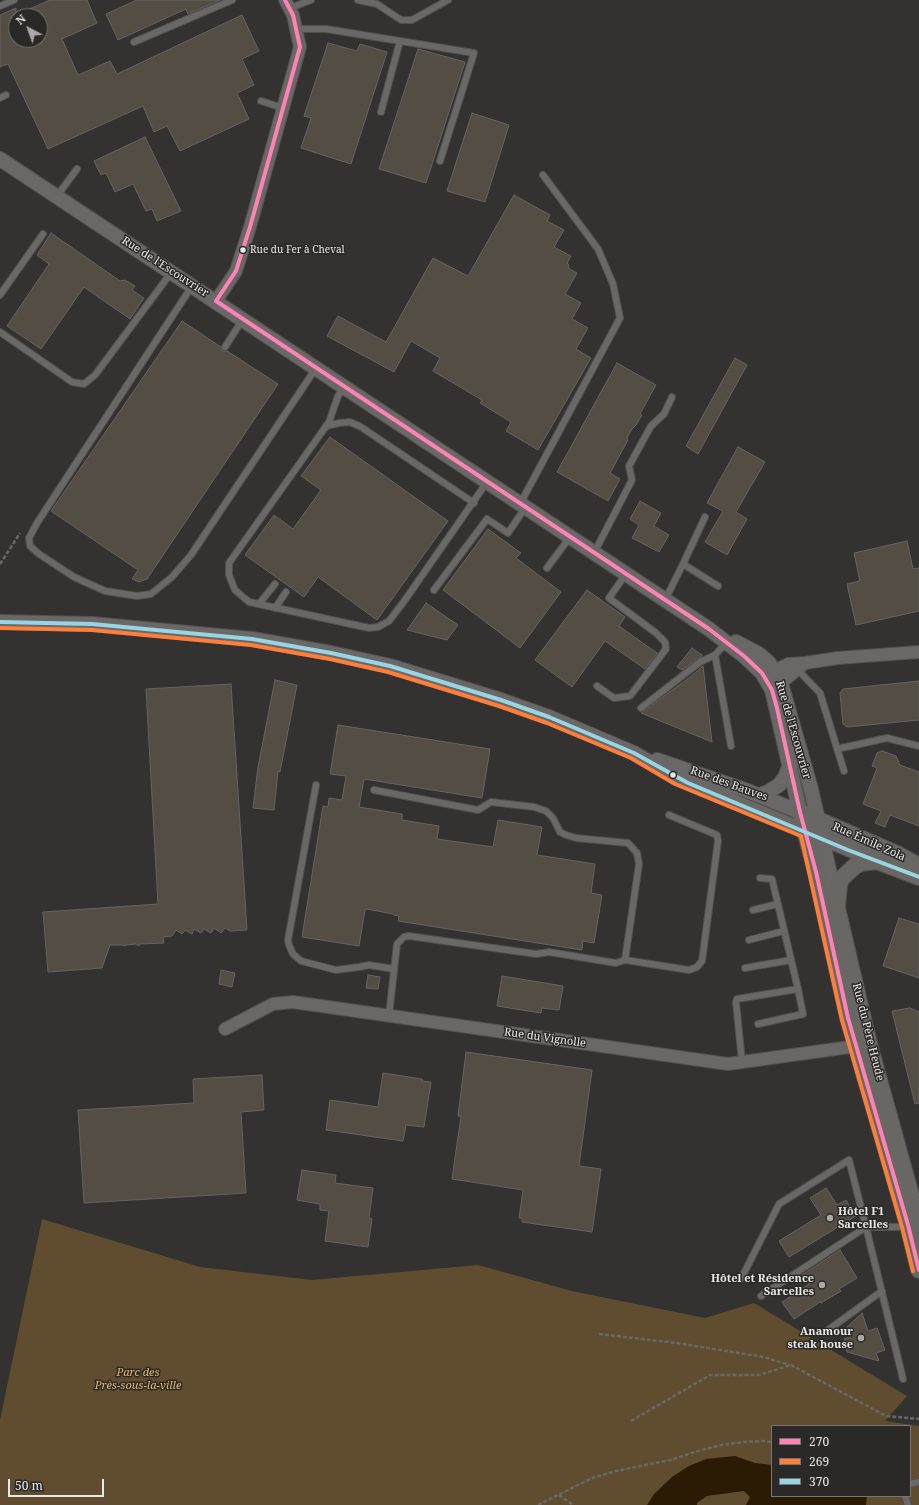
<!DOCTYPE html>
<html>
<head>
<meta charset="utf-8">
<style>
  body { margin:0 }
  #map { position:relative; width:919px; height:1505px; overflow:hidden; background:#333231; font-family:"Noto Serif",serif }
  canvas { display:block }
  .legend { position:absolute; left:771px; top:1425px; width:140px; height:72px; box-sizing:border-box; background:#2a2927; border:1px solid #777674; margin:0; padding:5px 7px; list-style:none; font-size:12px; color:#eae9e8 }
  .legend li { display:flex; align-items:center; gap:8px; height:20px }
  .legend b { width:20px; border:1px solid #777674 }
  .north { position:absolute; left:8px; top:8px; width:40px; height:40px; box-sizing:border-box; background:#2a2927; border:1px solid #777674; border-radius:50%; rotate:319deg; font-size:11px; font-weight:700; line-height:16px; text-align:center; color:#eae9e8 }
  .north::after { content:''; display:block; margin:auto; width:14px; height:18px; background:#aaa9a8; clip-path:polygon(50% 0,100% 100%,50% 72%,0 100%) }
  .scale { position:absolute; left:8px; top:1479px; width:96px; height:18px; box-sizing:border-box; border:2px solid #eae9e8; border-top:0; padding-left:5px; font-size:12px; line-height:14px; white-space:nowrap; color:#eae9e8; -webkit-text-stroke:3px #2a2927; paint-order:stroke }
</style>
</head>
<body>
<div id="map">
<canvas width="919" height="1505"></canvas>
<ul class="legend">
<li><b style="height:5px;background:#ff82b4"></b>270</li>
<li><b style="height:5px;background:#ff7f3a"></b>269</li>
<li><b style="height:5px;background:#98d4e2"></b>370</li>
</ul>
<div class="north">N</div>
<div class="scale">50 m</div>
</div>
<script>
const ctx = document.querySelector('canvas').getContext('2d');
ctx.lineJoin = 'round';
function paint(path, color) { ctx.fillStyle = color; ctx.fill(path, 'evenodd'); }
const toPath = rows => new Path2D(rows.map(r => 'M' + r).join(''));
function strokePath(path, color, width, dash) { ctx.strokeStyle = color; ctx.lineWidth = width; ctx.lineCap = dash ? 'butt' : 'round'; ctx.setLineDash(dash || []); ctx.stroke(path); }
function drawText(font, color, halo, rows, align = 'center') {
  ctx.font = font + ' "Noto Serif",serif'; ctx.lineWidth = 3; ctx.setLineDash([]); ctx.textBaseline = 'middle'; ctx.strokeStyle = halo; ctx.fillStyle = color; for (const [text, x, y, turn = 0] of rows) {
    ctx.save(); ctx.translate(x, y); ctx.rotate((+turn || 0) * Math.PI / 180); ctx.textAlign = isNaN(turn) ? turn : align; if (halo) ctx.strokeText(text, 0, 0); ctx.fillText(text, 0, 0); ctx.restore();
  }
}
paint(toPath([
  [42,1219,200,1267,312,1280,478,1265,572,1291,705,1318,754,1303,907,1396,885,1421,919,1426,919,1505,0,1505,0,1420],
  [772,1426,910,1426,910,1496,772,1496]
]), '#604c2e');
paint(toPath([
  [735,1456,755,1463,772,1465,772,1496,867,1496,866,1505,746,1505,750,1497,744,1491,707,1496,697,1503,697,1505,647,1505,654,1494,672,1477,689,1466,706,1459]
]), '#2b1b04');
const building = toPath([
  [50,0,87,0,97,23,62,39,78,75,110,61,117,74,242,15,259,51,242,59,254,85,237,93,249,119,180,151,167,126,154,132,143,106,48,149,8,64,0,67,0,15,16,8,16,15,50,0],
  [16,16,40,16,40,40,16,40,16,16],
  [137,0,220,0,188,14,186,9,118,40,106,14,137,0],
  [328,43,357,51,360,44,387,52,351,164,301,148,311,118,304,116,328,43],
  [418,49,465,62,426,183,379,169,418,49],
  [472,113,509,125,485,202,447,191,472,113],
  [145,137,181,211,157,221,152,209,146,211,133,184,115,192,106,173,101,175,94,161,145,137],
  [514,195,550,215,547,221,564,230,554,247,571,256,567,263,569,265,568,268,577,273,565,294,581,303,572,319,588,328,576,349,591,358,538,450,506,431,511,422,480,403,482,400,433,371,440,358,411,341,394,372,327,336,338,316,386,342,433,258,468,276,514,195],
  [51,233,120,281,125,280,135,286,132,290,144,298,130,319,84,287,41,349,7,326,49,264,37,255,51,233],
  [182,321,221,347,222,351,227,351,278,384,147,579,139,582,132,579,138,570,51,511,182,321],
  [735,358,747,365,698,454,686,446,735,358],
  [617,363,656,385,640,414,642,415,636,425,632,429,627,438,628,440,610,473,620,479,608,501,557,472,617,363],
  [330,437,448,521,377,620,318,577,304,597,245,555,274,515,293,529,321,490,301,476,330,437],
  [738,447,765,462,736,512,747,519,727,555,705,542,723,511,707,503,738,447],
  [640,501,661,513,654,526,669,535,659,552,632,538,639,525,630,519,640,501],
  [488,529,521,553,516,558,561,592,520,648,443,590,488,529],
  [907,541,913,569,919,568,919,611,856,625,847,584,860,581,854,553,907,541],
  [587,590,625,617,619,626,657,653,645,669,605,641,572,687,535,660,587,590],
  [426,603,458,625,447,640,407,630,426,603],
  [692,648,702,655,702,656,682,670,677,667,692,648],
  [703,666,712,742,641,713,690,677,703,666],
  [275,680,297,685,280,772,278,771,274,810,253,808,258,767,275,680],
  [919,681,919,720,847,727,843,724,840,693,843,689,919,681],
  [231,684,247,930,230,931,225,928,221,933,214,928,211,933,204,929,201,933,194,929,192,934,185,930,182,934,176,930,172,936,163,937,164,943,140,944,139,946,136,944,126,945,125,946,122,945,110,945,102,968,48,972,43,912,158,904,146,689,231,684],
  [338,725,490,749,482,798,364,779,359,807,402,814,402,820,439,826,437,839,493,847,498,820,542,827,537,855,595,864,591,893,602,895,594,943,583,941,582,950,398,921,399,916,394,915,393,914,367,909,365,910,359,946,302,937,323,806,328,807,329,798,342,800,346,776,330,774,338,725],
  [882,751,896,756,900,765,919,772,919,826,890,815,885,827,875,823,881,811,863,804,877,768,872,766,877,753,882,751],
  [899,918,919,924,919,978,883,966,899,918],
  [221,970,235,973,232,987,219,984,221,970],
  [368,975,380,977,378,989,366,988,368,975],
  [502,976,563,986,559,1010,542,1008,541,1013,497,1006,502,976],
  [910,1008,919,1012,919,1103,915,1104,892,1011,910,1008],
  [466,1052,592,1070,579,1166,601,1169,592,1232,522,1222,522,1218,519,1218,523,1190,452,1179,461,1116,458,1116,466,1052],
  [383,1073,422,1079,422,1081,431,1082,424,1127,406,1125,403,1141,326,1130,330,1100,378,1107,383,1073],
  [262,1075,264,1110,241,1112,246,1193,84,1203,78,1110,194,1103,193,1079,262,1075],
  [302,1170,336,1175,335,1183,373,1188,369,1218,372,1219,368,1247,325,1241,329,1211,320,1210,320,1204,297,1200,302,1170],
  [826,1188,837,1205,846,1200,856,1216,789,1257,779,1241,821,1215,810,1198,826,1188],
  [840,1250,857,1278,839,1289,841,1291,821,1303,820,1302,794,1319,782,1302,809,1284,802,1275,840,1250],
  [862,1313,868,1331,877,1328,885,1350,876,1353,879,1361,847,1352,844,1339,851,1337,844,1330,862,1313]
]);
paint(building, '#544d44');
strokePath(building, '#656463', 1);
const service = toPath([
  [358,0,377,4,401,20,412,20,448,0],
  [0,6,14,0],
  [290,8,311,0],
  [296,29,326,29,474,53,440,161],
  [134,42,232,0],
  [0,98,6,95],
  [261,101,283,108],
  [381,112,400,41],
  [57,196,77,169],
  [192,286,37,523,29,538,30,546,39,554,74,577,105,591,137,596,151,594,172,577,191,555,316,368],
  [0,295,43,234],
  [0,332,72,382,84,384,95,375,165,281,171,271],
  [225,347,243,319],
  [345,387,338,396,329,422,229,563,229,575,235,590,249,602,369,628,378,627,389,621,405,600,487,482],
  [326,426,339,423,350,422,361,427,474,503],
  [520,504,620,318,613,284,598,249,543,175],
  [594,553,632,480,629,466,651,426,664,414,672,397],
  [683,564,718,586],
  [547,568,570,537],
  [434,590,487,519,508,533,525,508],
  [665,600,683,564,705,517],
  [259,604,275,584],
  [275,608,286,592],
  [726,643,715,655,731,746],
  [797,669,820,693,844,771],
  [597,686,614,698,630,696,666,649,665,642,656,633,609,598,626,574],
  [641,708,700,662,715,655],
  [837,749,887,738,919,746],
  [316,785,288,940,289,945,293,954,301,961,336,970,359,967,369,965,394,969],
  [374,790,478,810,491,802,534,807,546,811,553,818,560,832,566,835,576,838,628,843,637,853,639,864,625,960],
  [753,910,778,904],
  [749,940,784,931],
  [745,968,791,960],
  [389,1015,397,944,404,937,409,936,536,954,549,952,616,963,625,960,689,970,697,967,702,961,718,841,717,835,669,815],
  [758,1024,803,1014,798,989],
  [742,1062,736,1002,737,999,798,989,772,879,760,878],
  [741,1279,779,1204,849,1160,866,1227,897,1227,907,1226],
  [761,1296,866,1227,903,1379],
  [828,1330,882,1291],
  [910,1484,919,1482],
  [905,1496,908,1505]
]);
const minor = toPath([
  [216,301,236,271,250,227,300,47,293,15,285,0],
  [766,675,788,664,805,663,838,658,919,652],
  [773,685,787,678,805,663],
  [225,1029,273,1004,293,1002,728,1064,864,1045]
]);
const tertiary = toPath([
  [0,159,709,629,744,656,762,673,772,690,800,812],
  [0,622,92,624,252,639,331,653,390,666,501,700,549,717,634,753,677,778,877,861],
  [736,642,759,654,769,663,780,680,811,789,836,901],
  [657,760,745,790,800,812],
  [760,795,768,792,779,785,785,777,790,764]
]);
const secondary = toPath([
  [800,812,816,872,848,1018,908,1225,919,1270],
  [800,812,897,854,919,866],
  [919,877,877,861,861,863,855,866,842,878,839,884,837,908,869,1044,919,1224]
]);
strokePath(service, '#51504f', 8);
strokePath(minor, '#51504f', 14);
strokePath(tertiary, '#51504f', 16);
strokePath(secondary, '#51504f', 18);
strokePath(toPath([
  [0,564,20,533],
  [599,1334,677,1343,763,1357,790,1365],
  [631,1421,710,1375,759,1375,791,1365,886,1416,919,1419],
  [559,1495,573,1505],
  [538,1505,592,1478,616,1471,670,1460,698,1451,721,1445,744,1442,763,1441,772,1442]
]), '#696867', 2.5, [4, 2]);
strokePath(service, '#696867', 6);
strokePath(minor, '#696867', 12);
strokePath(tertiary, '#696867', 14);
strokePath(secondary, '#696763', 16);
strokePath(toPath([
  [216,301,709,629,744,656,762,673,772,690,777,708,800,812,816,872,848,1018,908,1225,919,1270],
  [216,301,236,271,250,227,300,47,293,15,285,0]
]), '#ff82b4', 4);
strokePath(toPath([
  [0,628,92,630,251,645,330,659,388,672,499,706,547,723,631,758,675,784,801,836,842,1020,902,1227,913,1271]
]), '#ff7f3a', 4);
strokePath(toPath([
  [0,622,92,624,252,639,331,653,390,666,501,700,549,717,634,753,688,783,848,850,919,877]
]), '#98d4e2', 4);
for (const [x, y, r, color] of [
  [243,250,3.5,"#eae9e8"],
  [673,775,3.5,"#eae9e8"],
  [830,1218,4,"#aaa9a8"],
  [822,1285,4,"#aaa9a8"],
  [861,1338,4,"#aaa9a8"]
]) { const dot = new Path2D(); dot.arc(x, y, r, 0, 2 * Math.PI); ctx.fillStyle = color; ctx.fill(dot); strokePath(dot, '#2a2927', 1.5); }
drawText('10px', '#eae9e8', '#2a2927', [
  ["Rue du Fer à Cheval",250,250]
], 'left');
drawText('11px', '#eae9e8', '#2a2927', [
  ["Rue de l'Escouvrier",165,267,33],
  ["Rue de l'Escouvrier",793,730,74],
  ["Rue des Bauves",729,784,20],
  ["Rue Émile Zola",869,842,24],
  ["Rue du Père Heude",868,1032,76],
  ["Rue du Vignolle",545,1038,8]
]);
drawText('bold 11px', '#eae9e8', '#2a2927', [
  ["Hôtel F1",838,1212,"left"],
  ["Sarcelles",838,1225,"left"],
  ["Hôtel et Résidence",814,1279],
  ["Sarcelles",814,1292],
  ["Anamour",853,1332],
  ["steak house",853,1345]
], 'right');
drawText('italic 11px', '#ecb96e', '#2a2927', [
  ["Parc des",138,1373],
  ["Près-sous-la-ville",138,1386]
]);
</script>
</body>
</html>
